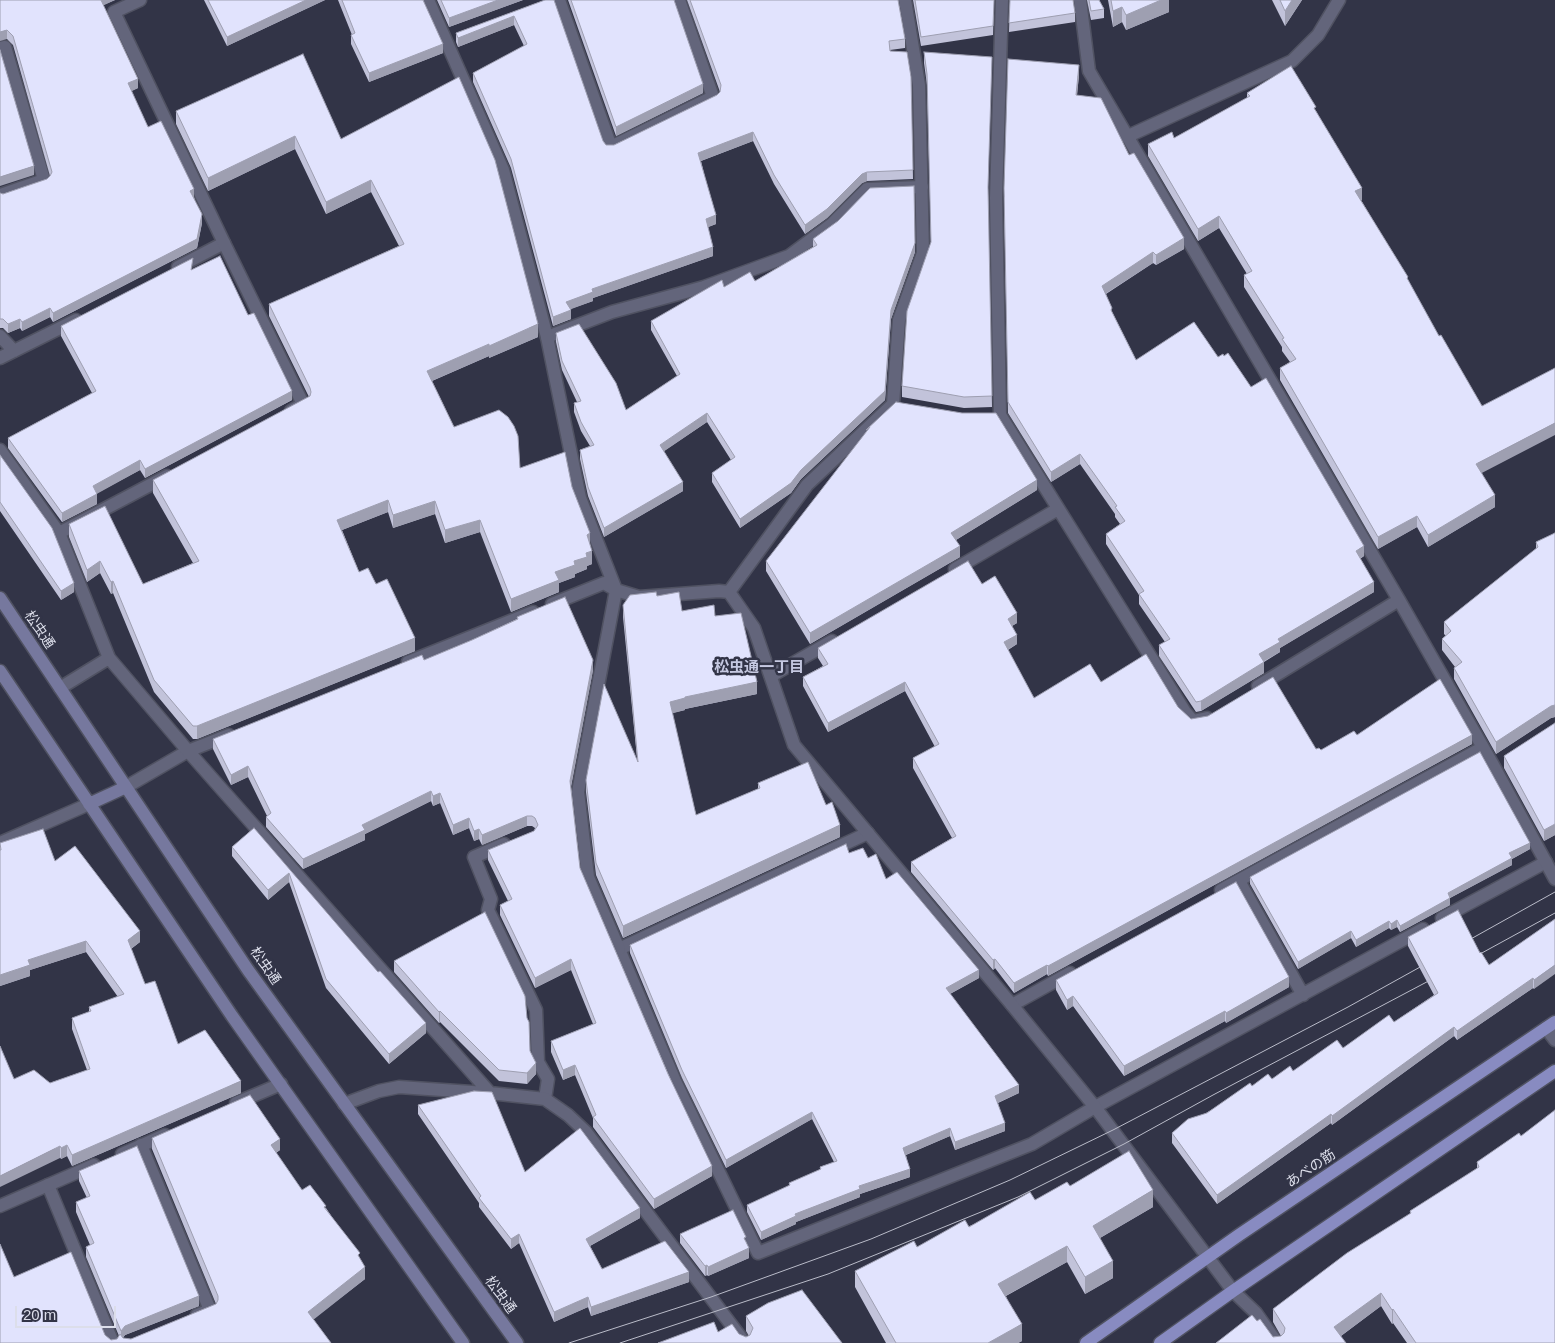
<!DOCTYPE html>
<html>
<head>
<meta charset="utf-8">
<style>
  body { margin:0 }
  #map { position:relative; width:1555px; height:1343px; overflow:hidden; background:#323447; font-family:Arial,sans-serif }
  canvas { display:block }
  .scale { position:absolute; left:15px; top:1306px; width:101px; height:22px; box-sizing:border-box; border:2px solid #dcdeea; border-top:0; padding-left:6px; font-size:15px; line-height:18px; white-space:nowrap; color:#dcdeea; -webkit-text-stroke:4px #323447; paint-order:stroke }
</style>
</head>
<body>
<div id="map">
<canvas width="1555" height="1343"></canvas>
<div class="scale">20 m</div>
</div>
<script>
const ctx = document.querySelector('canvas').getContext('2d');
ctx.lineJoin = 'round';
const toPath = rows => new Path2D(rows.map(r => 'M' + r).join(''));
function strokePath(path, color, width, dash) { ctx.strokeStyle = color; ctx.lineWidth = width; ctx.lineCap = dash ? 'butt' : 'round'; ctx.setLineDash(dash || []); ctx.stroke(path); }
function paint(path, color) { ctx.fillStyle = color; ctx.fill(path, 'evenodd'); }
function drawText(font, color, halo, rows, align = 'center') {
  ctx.font = font + ' Arial,"Noto Sans JP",sans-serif'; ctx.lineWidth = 5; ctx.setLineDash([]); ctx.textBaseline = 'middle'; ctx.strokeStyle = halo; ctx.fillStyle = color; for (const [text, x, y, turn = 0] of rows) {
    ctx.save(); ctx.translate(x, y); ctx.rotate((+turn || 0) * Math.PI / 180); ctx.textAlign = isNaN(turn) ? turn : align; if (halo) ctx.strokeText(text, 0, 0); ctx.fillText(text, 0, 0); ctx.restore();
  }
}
const lane = toPath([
  [559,0,611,147,713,97,679,0],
  [0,48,5,47,44,180,0,195],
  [178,267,224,243],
  [0,336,14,351],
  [547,337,612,312,704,287,789,256,832,224,867,189,922,187],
  [0,358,76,320],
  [126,787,188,751],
  [868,833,619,949,675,1081,758,1253,1032,1144,1095,1107,1423,929],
  [504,844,474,857,491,899,488,910,536,1010,538,1062,548,1079,545,1099],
  [1239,881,1303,995],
  [1221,890,1482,748],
  [1442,918,1546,862],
  [1012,1005,1070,973],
  [141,1145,210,1310,197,1315],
  [48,1185,113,1343],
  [1233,1291,1256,1313,1277,1343]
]);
const street = toPath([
  [140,0,114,12,224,243,303,404,291,411],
  [428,0,503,170,547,337,580,498,616,590,578,792,588,877,619,949],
  [1002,0,996,198,1000,415,1185,712,1193,721,1207,718],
  [1080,0,1089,71,1399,600,1493,765,1555,879],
  [1126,137,1292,61,1318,35,1339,0],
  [0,450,59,533,109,658,188,751,490,1093,545,1099,568,1115,586,1132,745,1343],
  [59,533,167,476],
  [955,569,1058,509],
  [729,592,807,485,893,404,899,320,923,253,919,85,905,0],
  [552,604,604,583,616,590,639,597,719,591,729,592,754,628,794,745,1012,1005,1095,1107,1233,1291],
  [408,662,533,612],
  [771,676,832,641],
  [1258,686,1399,600],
  [60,688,109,658],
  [188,751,229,735],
  [0,843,89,804],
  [1546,1028,1555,1040],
  [236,1103,281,1084],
  [344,1104,379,1091,399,1087,486,1093],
  [122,1154,165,1135],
  [0,1206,94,1165]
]);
const secondary = toPath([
  [0,598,248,970,517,1343],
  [0,671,232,1016,463,1343],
  [89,804,126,787]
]);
const primary = toPath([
  [1086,1343,1239,1235,1555,1022],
  [1160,1343,1233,1291,1555,1071]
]);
strokePath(lane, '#505262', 15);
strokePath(street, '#505262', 15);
strokePath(secondary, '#505262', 15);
strokePath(primary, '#505262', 15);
strokePath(lane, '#63657b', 12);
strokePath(street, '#63657b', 12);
strokePath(secondary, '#76789e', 12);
strokePath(primary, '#888bc1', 12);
strokePath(toPath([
  [1460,945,1555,892],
  [1469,960,1555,913],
  [569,1343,711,1297,871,1239,1010,1180,1113,1130,1348,1007,1431,961],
  [620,1343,828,1274,1018,1197,1124,1144,1213,1095,1438,976]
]), '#babcc9', 1);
paint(toPath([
  [0,0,115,0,103,5,138,88,131,91,148,127,194,197,202,223,197,248,53,322,50,317,22,331,20,328,8,333,3,328,0,328,0,193,3,194,47,179,50,176,13,45,7,39],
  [204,0,325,0,227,46],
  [338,0,423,0,443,53,369,82,351,44,351,35,352,35],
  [437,0,523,0,449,27],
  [545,0,603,141,606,145,614,145,717,95,720,92,687,0,898,0,905,39,905,48,890,50,911,77,913,179,867,181,862,183,827,218,805,234,774,184,753,141,701,161,716,224,708,227,713,256,593,298,593,301,570,309,571,319,553,326,511,168,473,82,473,73,524,46,514,25,458,47,456,42,456,33],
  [568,0,674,0,703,93,616,136],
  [913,0,994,0,993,35,921,46],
  [1010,0,1075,13,1075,22,1009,32],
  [1087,0,1099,0,1104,9,1104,18,1091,20],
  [1108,0,1169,0,1169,12,1126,30,1122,22,1113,27],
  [1272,0,1302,0,1285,26],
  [924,52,988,194,992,407,964,408,902,397,902,386,931,242,927,85,924,63],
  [1079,75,1077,95,1129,155,1184,249,1156,265,1153,263,1106,294,1112,312,1136,360,1218,357,1364,556,1360,559,1374,592,1280,648,1280,652,1264,662,1264,673,1201,711,1196,712,1159,656,1159,645,1165,642,1139,604,1139,595,1106,544,1106,534,1120,524,1115,517,1115,514,1080,464,1051,482,1008,413,1004,198],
  [1247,93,1316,111,1362,200,1361,200,1408,280,1495,507,1428,547,1417,527,1378,549,1280,380,1280,368,1290,362,1282,351,1282,347,1244,287,1244,275,1247,274,1219,228,1198,241,1148,156,1148,144,1174,138,1247,98],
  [176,111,341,139,538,337,489,358,489,356,432,381,454,427,520,468,572,487,590,544,592,564,587,566,587,569,575,574,575,577,559,583,559,592,511,612,480,532,445,543,435,514,393,528,388,512,342,530,359,572,376,584,415,651,197,739,193,739,154,692,113,593,111,594,100,573,87,582,69,537,69,524,143,584,193,563,153,493,153,480,309,397,269,316,269,304,399,246,371,192,326,214,295,149,208,191,176,124],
  [813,239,915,252,891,319,885,400,801,479,791,493,740,528,712,482,712,473,731,460,707,422,664,451,683,491,604,537,588,496,580,459,580,450,590,446,581,431,574,412,574,403,577,402,562,370,556,342,556,333,626,410,677,376,651,330,651,321,724,287,755,281,813,247],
  [193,269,248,315,292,400,145,478,140,470,97,493,97,504,62,522,8,448,8,438,92,393,61,336,61,326],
  [0,455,74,592,61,600,0,511],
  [1037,490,956,540,960,557,810,644,766,571,766,561],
  [1555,533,1555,717,1551,718,1496,754,1454,679,1454,668,1455,667,1442,650,1442,639,1446,636,1444,634,1444,622,1536,549,1536,542],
  [982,584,1017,623,1012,626,1017,644,1008,650,1034,698,1101,682,1178,707,1191,719,1321,750,1357,735,1472,744,1048,976,1047,974,1014,993,995,968,993,970,911,872,911,862,952,838,913,768,913,758,935,747,905,691,828,732,803,686,803,677,823,666,818,658,818,648],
  [657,596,682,611,715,616,757,694,685,709,685,710,672,713,696,815,758,789,758,783,826,805,840,837,623,938,596,875,586,792,586,780,637,758,623,617,623,605],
  [517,617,593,670,571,787,580,868,712,1176,654,1209,593,1127,593,1118,575,1075,563,1080,551,1052,551,1041,593,1024,571,970,535,988,500,915,500,905,508,901,488,860,488,850,534,831,535,828,532,826,527,826,482,845,479,839,474,841,469,828,453,835,440,803,433,806,431,801,365,834,365,840,303,869,266,827,266,817,267,816,248,777,231,785,213,749,213,739,424,660,472,640,517,619],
  [1555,723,1555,835,1544,841,1504,768,1504,756],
  [254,828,426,1033,389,1064,326,988,289,882,268,900,232,856,232,847],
  [0,843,55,861,140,942,131,949,145,984,178,1044,241,1093,72,1166,67,1156,61,1159,14,1079,50,1083,87,1070,72,1029,72,1018,89,1012,89,1007,118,997,86,952,30,970,30,976,0,986],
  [1530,849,1512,859,1512,865,1450,898,1450,905,1400,932,1397,927,1391,930,1389,928,1356,947,1351,938,1298,969,1250,884,1250,877],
  [849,853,868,858,886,879,979,978,950,994,1019,1093,998,1103,1005,1131,955,1150,950,1136,906,1155,910,1177,860,1194,860,1197,796,1222,796,1224,761,1240,747,1212,747,1205,789,1186,789,1183,820,1170,820,1167,834,1162,812,1119,726,1168,682,1078,630,953,630,945],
  [1555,919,1534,989,1533,988,1457,1040,1454,1036,1332,1125,1331,1123,1217,1204,1172,1143,1172,1133,1252,1086,1293,1071,1343,1048,1394,1022,1434,995,1408,946,1408,937,1480,953,1489,965],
  [394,961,530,1051,536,1074,527,1084,499,1081,440,1022,439,1023,394,972],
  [1056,980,1289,987,1226,1023,1225,1021,1124,1076,1073,1006,1067,1010,1056,990],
  [418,1105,525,1172,640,1218,590,1246,602,1269,689,1282,591,1316,588,1307,554,1322,519,1243,511,1249,479,1207,479,1203,418,1114],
  [1521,1136,1555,1343,1407,1343,1393,1323,1392,1324,1381,1306,1341,1336,1216,1343,1257,1321,1273,1337,1281,1336,1273,1322,1273,1309,1410,1214,1410,1211,1477,1169,1477,1162],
  [152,1138,280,1150,276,1153,302,1190,326,1208,360,1259,365,1279,313,1319,331,1343,0,1343,14,1277,105,1335,111,1340,117,1339,119,1336,86,1257,86,1247,90,1245,76,1212,76,1202,87,1198,79,1181,79,1171,199,1306,125,1335,123,1338,131,1339,216,1304,152,1149],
  [1070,1186,1153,1207,1100,1238,1113,1278,1085,1294,1067,1262,1006,1296,1022,1341,1018,1343,886,1343,855,1287,855,1271,917,1247],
  [680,1234,746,1241,749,1258,708,1276,707,1275,705,1276,680,1243],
  [746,1316,842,1343,658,1343,718,1332,739,1334,746,1337,749,1336,746,1331]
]), '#c2c3da');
paint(toPath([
  [100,0,115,0,100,7],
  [306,0,325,0,227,46,227,37],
  [498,0,523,0,449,27,449,18],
  [1161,0,1169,0,1169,12,1126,30,1126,15],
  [1292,0,1302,0,1285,26,1285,11],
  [1122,7,1122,22,1113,27,1113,11],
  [514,16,514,25,458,47,458,38],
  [7,30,7,39,0,41,0,32],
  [443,44,443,53,369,82,369,73],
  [1079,65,1079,75,1076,105,1076,95],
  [138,79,138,88,128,93,128,83],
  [703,84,703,93,616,136,616,127],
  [753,132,753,141,698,162,698,153],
  [295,136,295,149,208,191,208,178],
  [34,166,34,175,0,186,0,177],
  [867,172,867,181,862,183,827,218,805,234,805,225,862,174],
  [371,180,371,192,326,214,326,202],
  [1362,188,1362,200,1355,203,1355,191],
  [194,189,194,198,190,191],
  [202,214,202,223,197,248,53,322,53,313],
  [716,215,716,224,706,228,706,219],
  [1219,216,1219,228,1198,241,1198,229],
  [1184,238,1184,249,1156,265,1156,255],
  [915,243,915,252,891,319,885,400,801,479,791,493,740,528,740,519,891,310],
  [713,247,713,256,593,298,593,301,566,311,566,302,592,289],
  [1153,252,1153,263,1102,296,1102,286],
  [50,308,50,317,22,331,22,322],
  [571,310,571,319,553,326,553,317],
  [20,319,20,328,8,333,8,324],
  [538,324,538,337,489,358,489,346],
  [489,344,489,356,427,383,427,371],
  [292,391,292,400,145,478,145,469],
  [707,413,707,422,660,454,660,445],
  [1555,423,1555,435,1476,476,1476,464],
  [1080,454,1080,464,1051,482,1051,472],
  [140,460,140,470,93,496,93,486],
  [1037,480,1037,490,951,543,951,533],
  [683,482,683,491,604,537,604,528],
  [97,494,97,504,62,522,62,513],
  [1495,495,1495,507,1428,547,1428,535],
  [388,500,388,512,337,532,337,520],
  [435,501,435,514,393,528,393,515],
  [1417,516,1417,527,1378,549,1378,537],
  [480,520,480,532,445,543,445,530],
  [590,533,590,545,587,535],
  [960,546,960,557,810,644,810,633],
  [1364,546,1364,556,1356,561,1356,551],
  [592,551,592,564,587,566,587,569,575,574,575,577,559,583,559,592,511,612,511,599,555,572,574,561,586,553],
  [100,561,100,573,87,582,87,570],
  [113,581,113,593,111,594,111,582],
  [1374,582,1374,592,1280,648,1280,652,1259,664,1259,654,1278,639],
  [74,583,74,592,61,600,61,591],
  [1017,613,1017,623,1008,628,1008,619],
  [1017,635,1017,644,1004,652,1004,642],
  [415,638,415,651,197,739,197,726],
  [593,660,593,670,570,791,570,781],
  [1264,662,1264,673,1201,711,1201,701],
  [757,682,757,694,685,709,685,710,670,714,670,702,685,697],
  [905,682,905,691,828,732,828,723],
  [1555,705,1555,717,1551,718,1496,754,1496,742,1551,706],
  [1472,735,1472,744,1048,976,1048,966],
  [248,766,248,777,231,785,231,775],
  [431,791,431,801,365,834,365,840,303,869,303,859,362,825],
  [440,793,440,803,433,806,433,796],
  [527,816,527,826,482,845,482,835],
  [469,818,469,828,453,835,453,825],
  [1555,824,1555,835,1544,841,1544,830],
  [840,825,840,837,623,938,623,926],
  [479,829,479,839,474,841,474,831],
  [1530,843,1530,849,1512,859,1512,865,1448,899,1448,893,1509,853],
  [289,873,289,882,268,900,268,890],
  [1450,898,1450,905,1400,932,1400,926],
  [1397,920,1397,927,1391,930,1391,924],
  [1389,921,1389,928,1356,947,1356,940],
  [140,931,140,942,128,951,128,940],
  [1351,931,1351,938,1298,969,1298,962],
  [86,941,86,952,30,970,30,976,0,986,0,975,28,960],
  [571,959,571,970,535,988,535,978],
  [995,959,995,968,993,970,993,960],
  [1047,965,1047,974,1014,993,1014,983],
  [1555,965,1555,974,1534,989,1534,980],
  [979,970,979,978,946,996,946,988],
  [1289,977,1289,987,1226,1023,1226,1013],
  [1533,978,1533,988,1457,1040,1457,1031],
  [1073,996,1073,1006,1067,1010,1067,1000],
  [440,1011,440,1022,439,1023,439,1012],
  [1225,1011,1225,1021,1124,1076,1124,1066],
  [426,1023,426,1033,389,1064,389,1054],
  [1454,1027,1454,1036,1332,1125,1332,1116],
  [536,1063,536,1074,527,1084,527,1073],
  [575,1065,575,1075,563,1080,563,1070],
  [241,1081,241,1093,72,1166,72,1155],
  [1019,1085,1019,1093,995,1104,995,1096],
  [812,1112,812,1119,726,1168,726,1160],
  [1331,1114,1331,1123,1217,1204,1217,1195],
  [1005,1123,1005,1131,955,1150,955,1142],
  [950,1128,950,1136,903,1156,903,1148],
  [280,1139,280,1150,271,1156,271,1145],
  [67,1145,67,1156,61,1159,61,1148],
  [60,1146,60,1158,0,1187,0,1176],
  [712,1166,712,1176,654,1209,654,1199],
  [910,1169,910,1177,860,1194,860,1197,796,1222,796,1224,761,1240,761,1232,795,1214,859,1186],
  [1153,1190,1153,1207,1093,1242,1093,1226],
  [640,1208,640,1218,586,1248,586,1239],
  [519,1234,519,1243,511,1249,511,1239],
  [1067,1246,1067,1262,998,1300,998,1284],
  [749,1248,749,1258,708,1276,708,1267],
  [1113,1261,1113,1278,1085,1294,1085,1277],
  [707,1265,707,1275,705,1276,705,1266],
  [365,1267,365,1279,308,1324,308,1312],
  [689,1272,689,1282,591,1316,591,1307],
  [1381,1293,1381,1306,1334,1341,1334,1327],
  [199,1296,199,1306,125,1335,121,1340,121,1331,125,1326],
  [588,1297,588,1307,554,1322,554,1312],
  [1393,1309,1393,1323,1392,1324,1392,1310],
  [1022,1324,1022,1341,1018,1343,988,1343]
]), '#9e9fb1');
const building = toPath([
  [0,0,101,0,138,79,128,83,148,127,161,121,194,189,190,191,202,214,197,239,53,313,50,308,22,322,20,319,8,324,3,319,0,319,0,193,3,194,47,179,50,176,52,172,13,36,7,30,0,32,0,0],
  [208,0,306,0,227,37,208,0],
  [342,0,423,0,443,44,369,73,351,35,355,33,342,0],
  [441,0,498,0,449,18,441,0],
  [545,0,554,0,603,141,606,145,614,145,717,95,720,92,721,85,690,0,898,0,905,39,889,41,890,51,907,52,911,77,913,170,867,172,862,174,827,209,805,225,774,175,753,132,698,153,716,215,706,219,713,247,592,289,593,292,566,302,571,310,553,317,511,159,473,73,527,44,514,16,458,38,456,33,545,0],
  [571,0,674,0,703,84,616,127,571,0],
  [915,0,994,0,993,26,921,37,915,0],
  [1010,0,1073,0,1075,13,1009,23,1010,0],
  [1089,0,1099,0,1104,9,1091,11,1089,0],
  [1111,0,1161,0,1126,15,1122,7,1113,11,1111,0],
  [1280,0,1292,0,1285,11,1280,0],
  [0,50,34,166,0,177,0,50],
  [924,52,992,57,988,187,992,396,964,397,902,386,907,311,931,242,927,74,924,52],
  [303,54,341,139,459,77,495,160,538,324,489,346,489,344,427,371,454,427,499,410,508,417,514,426,518,436,520,468,565,452,572,487,590,533,587,535,592,551,586,553,587,557,574,561,575,565,555,572,559,580,511,599,480,520,445,530,435,501,393,515,388,500,337,520,359,572,368,568,376,584,387,579,415,638,197,726,193,726,154,680,113,581,111,582,100,561,87,570,69,524,105,506,143,584,199,561,153,480,310,396,311,392,310,388,269,304,404,244,371,180,326,202,295,136,208,178,176,111,303,54],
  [1008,59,1079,65,1076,95,1101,98,1129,155,1134,153,1184,238,1156,255,1153,252,1102,286,1112,308,1111,310,1136,360,1194,322,1218,357,1223,354,1224,356,1228,353,1251,387,1266,378,1364,546,1356,551,1374,582,1278,639,1280,642,1259,654,1264,662,1201,701,1196,702,1159,645,1170,639,1139,594,1144,591,1106,534,1125,521,1115,507,1117,506,1080,454,1051,472,1008,402,1004,188,1008,59],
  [1291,66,1316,107,1314,108,1362,188,1355,191,1408,277,1407,278,1439,336,1441,335,1482,406,1555,368,1555,423,1476,464,1495,495,1428,535,1417,516,1378,537,1280,368,1296,359,1282,339,1284,338,1244,275,1252,271,1219,216,1198,229,1148,144,1172,132,1174,138,1250,96,1247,93,1291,66],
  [914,186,915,243,891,310,885,391,801,470,791,483,740,519,712,473,735,457,707,413,660,445,683,482,604,528,588,487,580,450,594,445,581,422,574,403,581,401,562,361,556,333,579,324,616,383,626,410,680,374,651,321,722,280,724,287,750,272,755,281,817,245,813,239,838,221,870,188,914,186],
  [220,256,248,315,254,313,292,391,145,469,140,460,93,486,97,494,62,513,8,438,96,391,61,326,193,258,191,270,220,256],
  [896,402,962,413,996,413,1037,480,951,533,960,546,810,633,766,561,870,427,866,430,896,402],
  [0,455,52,528,74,583,61,591,0,502,0,455],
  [1555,533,1555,705,1551,706,1496,742,1454,668,1462,662,1442,639,1451,631,1444,622,1538,547,1536,542,1555,533],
  [968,561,982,584,995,576,1017,613,1008,619,1017,635,1004,642,1034,698,1090,664,1101,682,1146,654,1178,707,1191,719,1208,716,1273,677,1316,749,1319,748,1321,750,1354,731,1357,735,1440,679,1472,735,1048,966,1047,965,1014,983,995,959,993,960,911,862,956,836,913,758,939,744,905,682,828,723,803,677,828,664,818,648,968,561],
  [656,592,657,596,679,592,682,611,714,605,715,616,741,613,757,682,685,697,685,698,670,702,696,815,760,788,758,783,808,762,826,805,832,802,840,825,623,926,596,863,586,780,604,684,638,762,623,605,630,595,656,592],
  [565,597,593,660,570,781,580,868,668,1074,712,1166,654,1199,593,1117,596,1115,575,1065,563,1070,551,1041,596,1023,571,959,535,978,500,905,512,899,488,850,534,831,538,825,535,818,532,816,527,816,482,835,479,829,474,831,469,818,453,825,440,793,433,796,431,791,362,825,365,830,303,859,266,817,271,813,248,766,231,775,213,739,422,655,424,660,472,640,518,619,517,617,565,597],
  [1555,723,1555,824,1544,830,1504,756,1555,723],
  [1480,752,1530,843,1509,853,1512,858,1448,893,1450,898,1400,926,1397,920,1391,924,1389,921,1356,940,1351,931,1298,962,1250,877,1480,752],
  [254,828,378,972,380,971,426,1023,389,1054,326,979,289,873,268,890,232,847,254,828],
  [43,829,55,861,75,846,140,931,128,940,145,984,155,981,178,1044,205,1030,241,1081,72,1155,67,1145,61,1148,60,1146,0,1176,0,1046,14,1079,34,1070,50,1083,90,1069,72,1018,91,1011,89,1007,124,994,86,941,28,960,30,965,0,975,0,850,1,850,0,843,43,829],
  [846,844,849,853,863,848,868,858,876,854,886,879,897,872,979,970,946,988,1019,1085,995,1096,1005,1123,955,1142,950,1128,903,1148,910,1169,859,1186,860,1189,795,1214,796,1216,761,1232,747,1205,790,1185,789,1183,821,1169,820,1167,837,1161,812,1112,726,1160,682,1070,630,945,846,844],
  [1236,882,1289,977,1226,1013,1225,1011,1124,1066,1073,996,1067,1000,1056,980,1236,882],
  [1458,910,1480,953,1481,952,1489,965,1555,919,1555,965,1534,980,1533,978,1457,1031,1454,1027,1332,1116,1331,1114,1217,1195,1172,1133,1188,1119,1207,1113,1250,1083,1252,1086,1268,1074,1272,1079,1290,1066,1293,1071,1337,1040,1343,1048,1389,1015,1394,1022,1438,993,1408,937,1458,910],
  [485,912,525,996,527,1018,529,1022,530,1051,536,1063,527,1073,499,1070,440,1011,439,1012,394,961,485,912],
  [474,1091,492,1092,525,1172,580,1128,640,1208,586,1239,602,1269,665,1241,689,1272,591,1307,588,1297,554,1312,519,1234,511,1239,479,1198,481,1196,418,1105,474,1091],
  [250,1095,280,1139,271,1145,302,1190,310,1185,326,1206,324,1207,360,1253,358,1255,365,1267,308,1312,331,1343,0,1343,0,1244,14,1277,71,1252,105,1335,111,1340,117,1339,120,1334,123,1338,131,1339,216,1304,218,1300,218,1296,152,1138,250,1095],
  [1555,1110,1555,1343,1416,1343,1393,1309,1392,1310,1381,1293,1334,1327,1346,1343,1216,1343,1252,1315,1257,1321,1260,1319,1273,1337,1281,1336,1284,1333,1285,1328,1273,1309,1347,1253,1411,1213,1410,1211,1479,1167,1477,1162,1519,1133,1521,1136,1555,1110],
  [137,1146,199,1296,125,1326,121,1331,86,1247,94,1243,76,1202,90,1196,79,1171,137,1146],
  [1129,1151,1153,1190,1093,1226,1113,1261,1085,1277,1067,1246,998,1284,1022,1324,988,1343,896,1343,855,1271,914,1241,917,1247,965,1220,969,1227,1030,1192,1035,1200,1067,1182,1070,1186,1129,1151],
  [733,1210,746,1237,744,1238,749,1248,708,1267,707,1265,705,1266,680,1234,733,1210],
  [802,1290,842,1343,658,1343,714,1322,718,1332,732,1324,739,1334,746,1337,750,1335,753,1328,746,1316,768,1303,802,1290]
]);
paint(building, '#e1e3fd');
strokePath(building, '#9e9fb1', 1);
drawText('14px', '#dcdeea', '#323447', [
  ["松虫通",39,630,56],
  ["松虫通",265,966,55],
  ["あべの筋",1311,1169,-34],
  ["松虫通",500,1295,54]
]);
drawText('bold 15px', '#c5c8e1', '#323447', [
  ["松虫通一丁目",759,668]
]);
</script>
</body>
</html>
